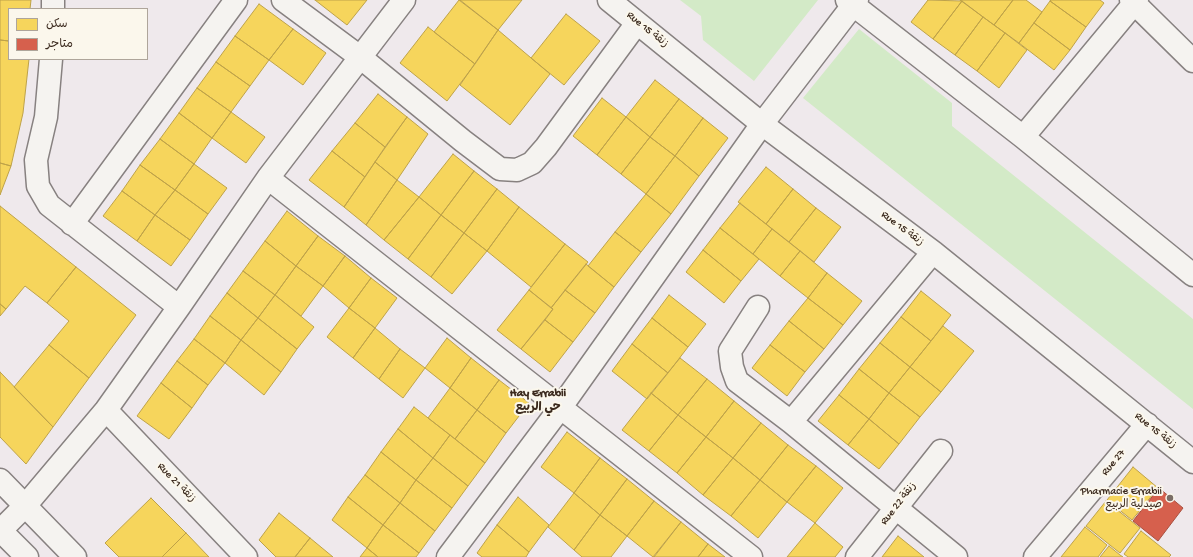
<!DOCTYPE html>
<html>
<head>
<meta charset="utf-8">
<style>
  body { margin:0 }
  #map { position:relative; width:1193px; height:557px; overflow:hidden; background:#efe9ec; font-family:"Gochi Hand","Playpen Sans Arabic",sans-serif }
  canvas { display:block }
  .legend { position:absolute; left:8px; top:8px; width:140px; height:52px; box-sizing:border-box; background:#fbf7ec; border:1px solid #aea59a; margin:0; padding:5px 7px; list-style:none; font-size:12px; color:#3b2a1e }
  .legend li { display:flex; align-items:center; gap:8px; height:20px }
  .legend b { width:20px; border:1px solid #aea59a }
</style>
</head>
<body>
<div id="map">
<canvas width="1193" height="557"></canvas>
<ul class="legend">
<li><b style="height:11px;background:#f6d55c"></b>سكن</li>
<li><b style="height:11px;background:#d6604d"></b>متاجر</li>
</ul>
</div>
<script>
const ctx = document.querySelector('canvas').getContext('2d');
ctx.lineJoin = 'round';
function paint(path, color) { ctx.fillStyle = color; ctx.fill(path, 'evenodd'); }
const toPath = rows => new Path2D(rows.map(r => 'M' + r).join(''));
function strokePath(path, color, width, dash) { ctx.strokeStyle = color; ctx.lineWidth = width; ctx.lineCap = dash ? 'butt' : 'round'; ctx.setLineDash(dash || []); ctx.stroke(path); }
function drawText(font, color, halo, rows, align = 'center') {
  ctx.font = font + ' "Gochi Hand","Playpen Sans Arabic",sans-serif'; ctx.lineWidth = 4; ctx.setLineDash([]); ctx.textBaseline = 'middle'; ctx.strokeStyle = halo; ctx.fillStyle = color; for (const [text, x, y, turn = 0] of rows) {
    ctx.save(); ctx.translate(x, y); ctx.rotate((+turn || 0) * Math.PI / 180); ctx.textAlign = isNaN(turn) ? turn : align; if (halo) ctx.strokeText(text, 0, 0); ctx.fillText(text, 0, 0); ctx.restore();
  }
}
paint(toPath([
  [680,0,818,0,754,81,703,40,701,16],
  [859,29,952,103,952,126,1193,319,1193,409,803,98]
]), '#d3eac7');
const homes = toPath([
  [0,0,31,0,30,9,9,9,9,41,0,40,0,0],
  [315,0,367,0,347,25,315,0],
  [459,0,498,30,475,64,434,32,459,0],
  [460,0,522,0,498,30,460,0],
  [928,0,962,1,933,39,911,22,928,0],
  [960,0,1013,0,994,25,960,0],
  [1013,0,1026,0,1042,12,1019,43,994,25,1013,0],
  [1051,0,1100,0,1104,3,1086,27,1050,1,1051,0],
  [962,1,983,17,955,55,933,39,962,1],
  [1050,1,1086,27,1070,50,1034,23,1050,1],
  [259,4,293,29,269,60,235,36,259,4],
  [566,14,600,41,564,85,531,58,566,14],
  [983,17,1005,33,977,71,955,55,983,17],
  [1034,23,1070,50,1054,70,1019,43,1034,23],
  [428,27,475,64,447,101,400,63,428,27],
  [293,29,326,53,303,85,269,60,293,29],
  [498,30,550,74,510,125,460,85,498,30],
  [1005,33,1027,50,999,88,977,71,1005,33],
  [235,36,269,60,250,86,216,62,235,36],
  [0,40,9,41,9,59,29,59,23,113,11,166,0,163,0,40],
  [216,62,250,86,231,112,197,88,216,62],
  [655,80,679,99,650,137,626,117,655,80],
  [197,88,231,112,212,138,179,113,197,88],
  [378,94,407,117,385,147,355,123,378,94],
  [602,98,626,117,597,155,573,136,602,98],
  [679,99,703,118,675,156,650,137,679,99],
  [231,112,265,137,246,163,212,138,231,112],
  [179,113,212,138,194,164,160,139,179,113],
  [407,117,428,134,397,180,375,162,407,117],
  [626,117,650,137,621,174,597,155,626,117],
  [703,118,728,138,699,176,675,156,703,118],
  [355,123,385,147,365,177,332,151,355,123],
  [650,137,675,156,646,194,621,174,650,137],
  [160,139,194,164,175,190,140,165,160,139],
  [332,151,365,177,344,207,309,180,332,151],
  [453,154,474,171,441,215,419,197,453,154],
  [675,156,699,176,671,214,646,194,675,156],
  [375,162,397,180,366,225,344,207,375,162],
  [0,163,11,166,0,195,0,163],
  [194,164,227,188,208,214,175,190,194,164],
  [140,165,175,190,155,215,122,191,140,165],
  [766,167,793,189,766,224,738,202,766,167],
  [474,171,497,189,464,233,441,215,474,171],
  [397,180,419,197,384,240,366,225,397,180],
  [497,189,519,207,487,251,464,233,497,189],
  [793,189,816,208,789,242,766,224,793,189],
  [175,190,208,214,190,240,155,215,175,190],
  [122,191,155,215,137,241,103,216,122,191],
  [646,194,671,214,641,252,615,232,646,194],
  [419,197,441,215,408,259,384,240,419,197],
  [740,203,772,229,753,254,720,228,740,203],
  [0,206,76,267,47,303,25,286,6,309,0,304,0,206],
  [519,207,565,244,531,287,487,251,519,207],
  [816,208,841,227,814,262,789,242,816,208],
  [287,211,318,236,296,266,265,241,287,211],
  [155,215,190,240,171,266,137,241,155,215],
  [441,215,464,233,431,277,408,259,441,215],
  [720,228,759,259,741,281,703,250,720,228],
  [772,229,800,251,780,276,753,254,772,229],
  [615,232,641,252,614,287,588,266,615,232],
  [464,233,487,251,452,294,431,277,464,233],
  [318,236,345,256,323,286,296,266,318,236],
  [265,241,296,266,275,295,243,271,265,241],
  [565,244,588,262,551,308,529,290,565,244],
  [703,250,741,281,724,303,686,272,703,250],
  [800,251,827,273,808,298,780,276,800,251],
  [345,256,371,278,349,308,323,286,345,256],
  [586,264,614,287,595,313,565,290,586,264],
  [296,266,323,286,301,316,275,295,296,266],
  [76,267,136,315,89,378,49,345,69,321,47,303,76,267],
  [243,271,275,295,258,318,227,293,243,271],
  [827,273,862,301,843,325,808,298,827,273],
  [371,278,397,298,375,328,349,308,371,278],
  [529,290,553,309,521,349,497,330,529,290],
  [565,290,595,313,573,342,545,320,553,309,551,308,565,290],
  [921,291,951,315,931,341,901,317,921,291],
  [227,293,258,318,241,340,210,316,227,293],
  [275,295,314,327,297,349,258,318,275,295],
  [669,295,706,324,688,347,652,318,669,295],
  [808,298,843,325,824,349,789,321,808,298],
  [0,304,6,309,0,316,0,304],
  [349,308,375,328,353,358,327,337,349,308],
  [210,316,241,340,225,363,194,339,210,316],
  [901,317,931,341,910,367,880,343,901,317],
  [258,318,297,349,281,372,241,340,258,318],
  [652,318,688,347,668,373,632,344,652,318],
  [545,320,573,342,550,372,521,349,545,320],
  [789,321,824,349,805,372,770,345,789,321],
  [943,326,974,351,941,392,910,367,943,326],
  [375,328,400,349,379,379,353,358,375,328],
  [447,338,471,358,450,388,425,368,447,338],
  [194,339,225,363,208,385,177,361,194,339],
  [241,340,281,372,264,395,225,363,241,340],
  [880,343,910,367,889,393,859,369,880,343],
  [632,344,668,373,647,399,612,371,632,344],
  [49,345,89,378,53,427,14,387,49,345],
  [770,345,805,372,787,396,752,368,770,345],
  [400,349,425,368,403,398,379,379,400,349],
  [471,358,499,380,477,410,450,388,471,358],
  [680,358,707,379,678,415,651,393,680,358],
  [177,361,208,385,192,408,161,383,177,361],
  [910,367,941,392,920,417,889,393,910,367],
  [859,369,889,393,869,419,839,395,859,369],
  [0,372,53,427,26,464,0,437,0,372],
  [707,379,734,401,706,437,678,415,707,379],
  [499,380,529,403,506,433,477,410,499,380],
  [161,383,192,408,169,439,137,416,161,383],
  [450,388,477,410,455,439,428,418,450,388],
  [651,393,678,415,649,451,622,430,651,393],
  [889,393,920,417,899,444,869,419,889,393],
  [839,395,869,419,848,445,818,421,839,395],
  [734,401,761,423,733,458,706,437,734,401],
  [414,407,450,435,433,458,398,429,414,407],
  [477,410,506,433,485,463,455,439,477,410],
  [678,415,706,437,677,473,649,451,678,415],
  [869,419,899,444,879,469,848,445,869,419],
  [761,423,788,445,760,480,733,458,761,423],
  [398,429,433,458,416,480,381,452,398,429],
  [567,432,600,458,574,493,541,467,567,432],
  [450,435,485,463,468,486,433,458,450,435],
  [706,437,733,458,703,495,677,473,706,437],
  [788,445,816,466,787,502,760,480,788,445],
  [381,452,416,480,400,503,365,475,381,452],
  [433,458,468,486,452,508,416,480,433,458],
  [600,458,627,479,600,515,574,493,600,458],
  [733,458,760,480,731,516,703,495,733,458],
  [816,466,843,488,815,523,787,502,816,466],
  [1133,467,1158,488,1132,520,1107,500,1133,467],
  [365,475,400,503,383,525,348,497,365,475],
  [627,479,654,501,627,536,600,515,627,479],
  [416,480,452,508,435,531,400,503,416,480],
  [760,480,787,502,758,538,731,516,760,480],
  [574,493,600,515,574,550,548,527,574,493],
  [348,497,383,525,367,548,332,520,348,497],
  [518,497,549,525,529,552,497,525,518,497],
  [151,498,186,533,162,557,119,557,105,543,151,498],
  [654,501,681,522,653,557,627,536,654,501],
  [1106,501,1140,528,1120,553,1086,526,1106,501],
  [400,503,435,531,419,553,383,525,400,503],
  [279,513,310,538,295,557,276,557,259,540,279,513],
  [600,515,627,536,611,557,582,557,574,550,600,515],
  [681,522,708,544,698,557,654,557,681,522],
  [815,523,843,547,835,557,787,557,815,523],
  [383,525,419,553,416,557,378,557,367,548,383,525],
  [497,525,529,552,526,557,482,557,477,553,497,525],
  [1085,527,1107,545,1098,557,1061,557,1085,527],
  [1141,531,1171,555,1169,557,1128,557,1124,554,1141,531],
  [186,533,209,557,162,557,186,533],
  [898,536,924,557,882,557,898,536],
  [310,538,333,557,295,557,310,538],
  [708,544,725,557,698,557,708,544],
  [1109,546,1120,555,1123,557,1100,557,1109,546],
  [367,548,378,557,360,557,367,548]
]);
paint(homes, '#f6d55c');
strokePath(homes, '#bea249', 1);
const shops = toPath([
  [1159,488,1183,508,1158,541,1133,521,1159,488]
]);
paint(shops, '#d6604d');
strokePath(shops, '#a8503f', 1);
const minor = toPath([
  [283,0,360,57,463,141,500,169,517,170,532,163,546,147,637,23],
  [609,0,762,124,933,252,1193,462],
  [847,0,1023,137,1193,275],
  [1131,0,1193,61],
  [53,9,53,0],
  [51,59,46,117,36,160,38,186,49,205,179,307],
  [1023,137,1137,0],
  [268,178,751,557],
  [72,224,236,0],
  [758,307,730,351,732,367,737,381,791,422,956,557],
  [106,410,246,557],
  [791,422,933,252],
  [0,480,75,557],
  [0,530,27,557],
  [0,531,25,506,106,410,179,307,268,178,404,0],
  [448,557,561,407,762,124,857,0],
  [857,557,941,451],
  [1035,557,1147,424]
]);
strokePath(minor, '#878180', 25);
strokePath(minor, '#f5f3f0', 22);
for (const [x, y, r, color] of [
  [1170,498,4,"#7a6d66"]
]) { const dot = new Path2D(); dot.arc(x, y, r, 0, 2 * Math.PI); ctx.fillStyle = color; ctx.fill(dot); strokePath(dot, '#fbf7ec', 1.5); }
drawText('11px', '#3b2a1e', '#fbf7ec', [
  ["Rue 15 زنقة",647,30,39],
  ["Rue 15 زنقة",902,229,37],
  ["Rue 15 زنقة",1155,431,39],
  ["Rue 27",1114,463,-50],
  ["Rue 21 زنقة",176,483,46],
  ["Rue 22 زنقة",899,504,-52]
]);
drawText('11px', '#3b2a1e', '#fbf7ec', [
  ["Pharmacie Errabii",1162,492],
  ["صيدلية الربيع",1162,505]
], 'right');
drawText('bold 12px', '#3b2a1e', '#fbf7ec', [
  ["Hay Errabii",538,394],
  ["حي الربيع",538,408]
]);
</script>
</body>
</html>
